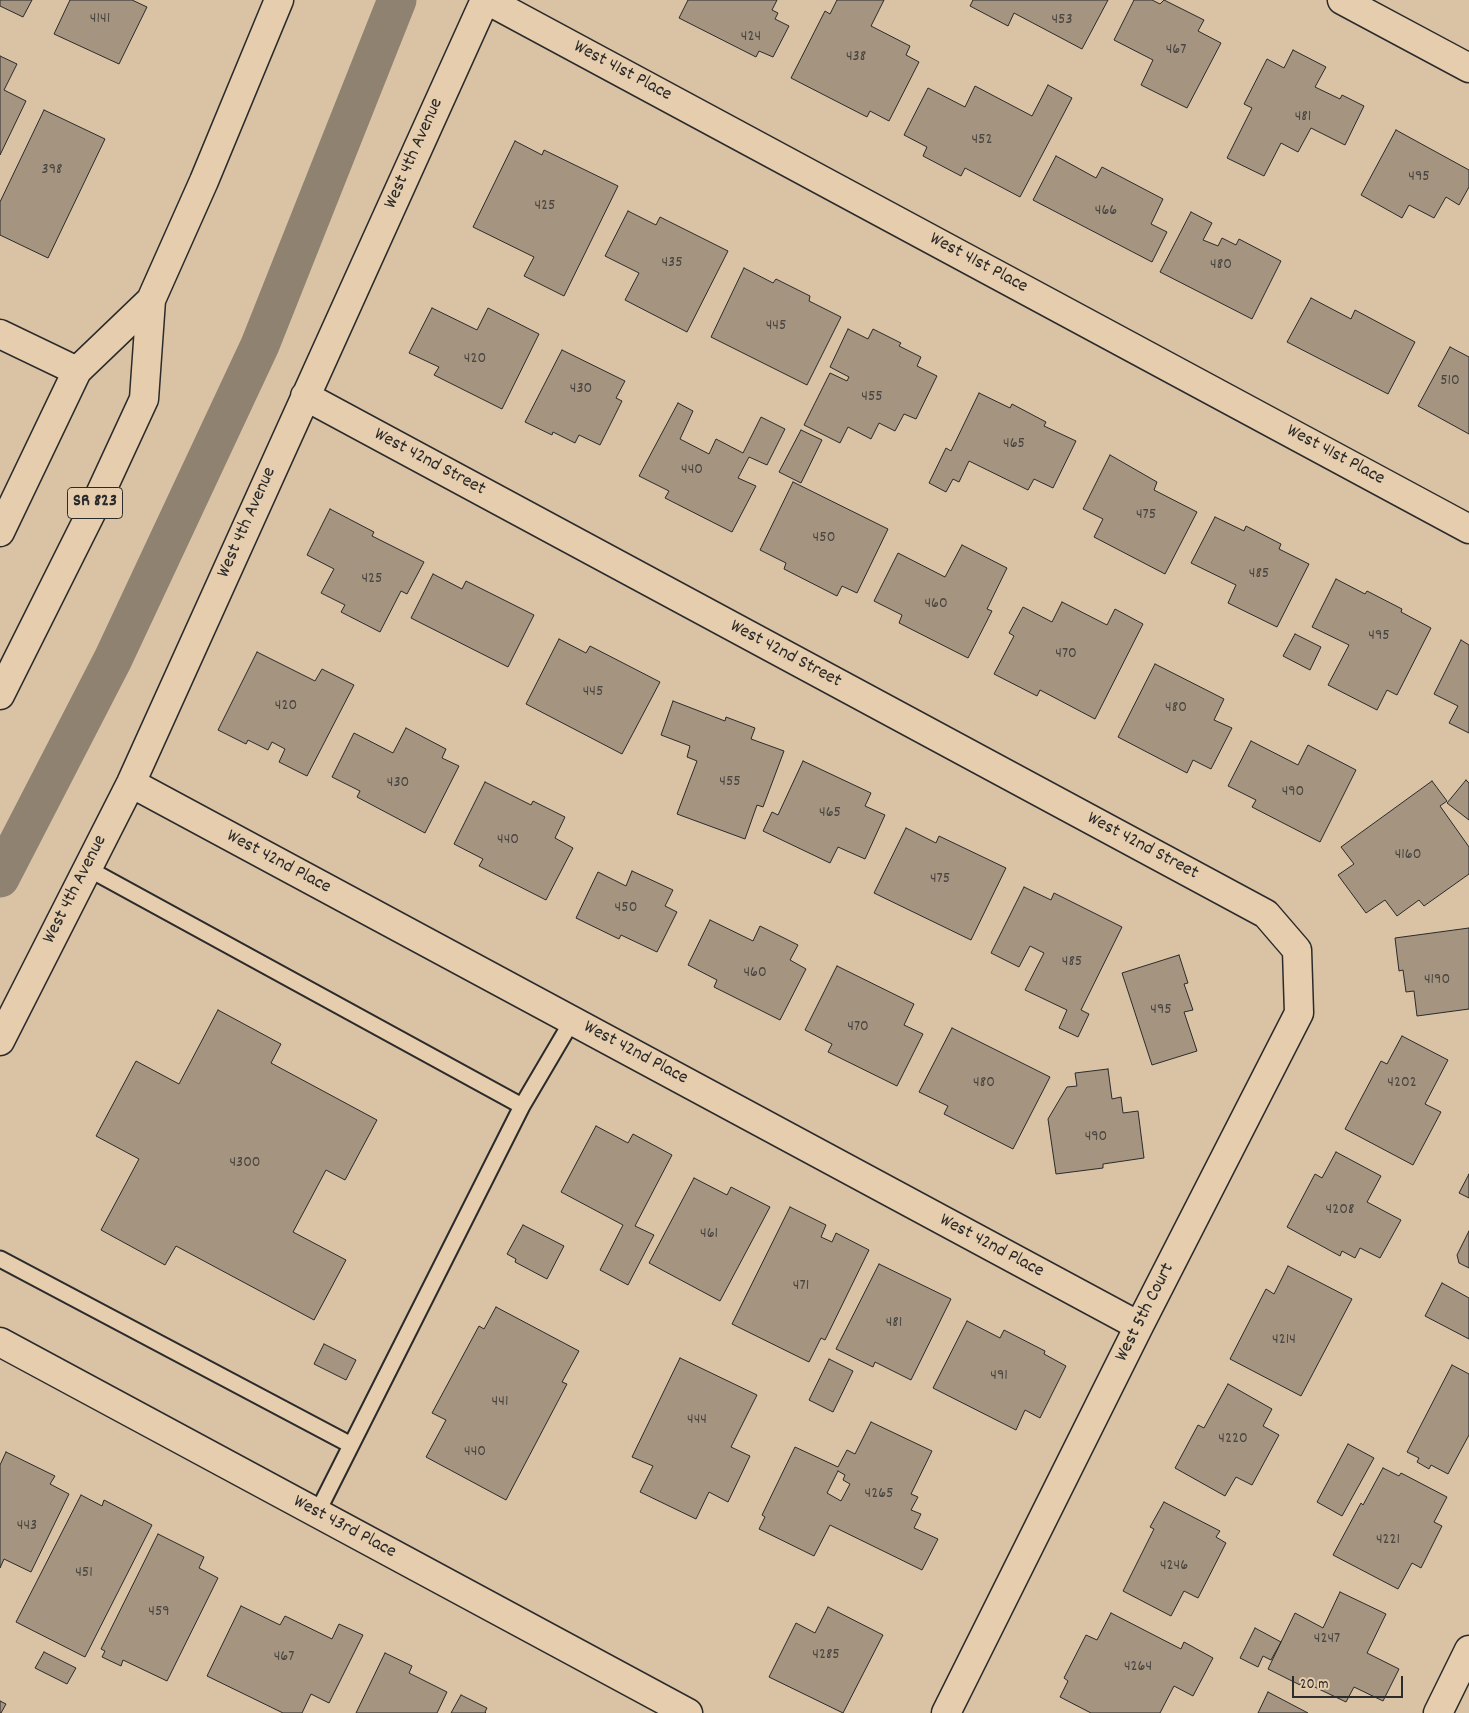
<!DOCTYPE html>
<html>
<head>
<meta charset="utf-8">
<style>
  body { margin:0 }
  #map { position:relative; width:1469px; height:1713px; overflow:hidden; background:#dac3a5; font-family:Dekko,sans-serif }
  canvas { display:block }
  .scale { position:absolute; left:1292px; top:1676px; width:111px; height:22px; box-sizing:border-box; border:2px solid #2b2b2b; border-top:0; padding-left:6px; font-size:15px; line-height:18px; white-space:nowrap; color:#2b2b2b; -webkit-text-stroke:4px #e5cdad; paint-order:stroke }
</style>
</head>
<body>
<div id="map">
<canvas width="1469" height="1713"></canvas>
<div class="scale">20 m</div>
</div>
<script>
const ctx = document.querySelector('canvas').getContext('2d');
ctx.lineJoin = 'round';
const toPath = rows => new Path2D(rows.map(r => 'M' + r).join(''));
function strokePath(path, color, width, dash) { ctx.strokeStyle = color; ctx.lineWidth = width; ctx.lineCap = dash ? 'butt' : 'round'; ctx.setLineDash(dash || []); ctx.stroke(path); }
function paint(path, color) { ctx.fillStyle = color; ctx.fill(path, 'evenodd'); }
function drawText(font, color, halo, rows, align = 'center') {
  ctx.font = font + ' Dekko,sans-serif'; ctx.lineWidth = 5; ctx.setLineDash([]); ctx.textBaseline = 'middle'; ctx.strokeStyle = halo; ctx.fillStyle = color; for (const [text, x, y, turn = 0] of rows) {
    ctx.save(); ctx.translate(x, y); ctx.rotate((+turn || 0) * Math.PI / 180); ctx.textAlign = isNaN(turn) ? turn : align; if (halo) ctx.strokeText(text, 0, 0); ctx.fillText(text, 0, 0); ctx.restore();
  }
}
strokePath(toPath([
  [0,878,113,659,260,345,397,0]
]), '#8f8271', 39);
const building = toPath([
  [0,0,32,0,23,17,0,6,0,0],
  [70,0,132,0,147,7,119,64,54,34,70,0],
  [688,0,777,0,772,10,778,13,775,19,789,26,773,57,759,51,756,57,679,18,688,0],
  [837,0,884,0,871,26,910,46,906,55,919,62,889,121,870,111,867,117,791,78,825,11,830,14,837,0],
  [973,0,1108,0,1082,49,1014,13,1008,26,970,6,973,0],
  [1134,0,1152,0,1160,4,1164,0,1204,20,1198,31,1221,43,1187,108,1141,85,1153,60,1114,40,1134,0],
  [1293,50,1326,67,1315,87,1340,99,1342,95,1364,106,1345,145,1311,128,1298,152,1281,143,1264,176,1227,158,1252,108,1244,104,1267,59,1284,68,1293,50],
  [0,56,17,64,4,90,26,101,0,155,0,56],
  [1048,85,1072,98,1020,197,965,168,961,176,923,156,927,147,904,135,928,88,965,107,975,86,1032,116,1048,85],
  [44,110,105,139,48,258,0,235,0,202,44,110],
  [1396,130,1469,170,1469,187,1459,205,1446,197,1434,218,1409,205,1402,218,1361,195,1396,130],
  [515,141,542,155,544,150,618,186,564,296,524,276,534,257,473,227,515,141],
  [1056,156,1096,178,1102,167,1163,199,1151,224,1167,232,1152,262,1033,200,1056,156],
  [628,211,656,225,660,217,728,251,687,332,625,300,639,273,605,256,628,211],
  [1191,212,1212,223,1203,240,1218,246,1222,238,1236,245,1239,239,1281,261,1252,319,1160,272,1191,212],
  [744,268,773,283,776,279,810,296,809,301,841,317,807,385,711,337,744,268],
  [1311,298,1351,319,1355,310,1415,342,1388,394,1287,342,1311,298],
  [432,308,477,330,488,308,539,334,502,409,434,375,439,367,409,353,432,308],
  [848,329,868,339,873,329,901,343,899,346,921,357,917,366,937,376,916,419,904,414,895,431,879,423,871,439,848,427,840,443,804,425,830,373,847,381,849,377,830,367,848,329],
  [1450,347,1469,357,1469,434,1418,406,1450,347],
  [562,350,625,381,616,398,622,401,600,445,579,435,575,443,553,432,552,435,525,422,562,350],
  [979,393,1010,408,1012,404,1046,422,1044,426,1076,441,1053,488,1034,479,1028,490,969,461,959,482,953,479,946,492,929,483,946,448,951,451,979,393],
  [678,403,693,411,680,439,709,454,716,439,743,453,761,417,785,429,767,465,749,457,738,478,756,486,732,532,665,498,669,491,639,476,678,403],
  [801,430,822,440,801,483,779,472,801,430],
  [1110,455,1157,482,1154,490,1197,512,1165,574,1094,537,1103,519,1083,509,1110,455],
  [793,482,888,529,857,593,842,586,837,596,784,569,786,563,760,550,793,482],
  [330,509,374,532,372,536,424,562,407,594,401,591,380,632,341,612,345,605,321,593,334,569,307,555,330,509],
  [1215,517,1244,531,1246,526,1281,544,1279,549,1309,564,1277,627,1228,603,1236,585,1191,563,1215,517],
  [962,545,1007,568,987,609,992,611,968,658,899,623,902,615,874,601,898,553,945,577,962,545],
  [433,574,462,589,466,581,534,615,508,667,411,618,433,574],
  [1336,579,1365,594,1367,591,1402,609,1401,612,1431,628,1397,695,1387,690,1377,710,1328,685,1349,645,1312,627,1336,579],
  [1062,602,1107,625,1115,609,1143,624,1095,719,1040,690,1037,696,994,674,1014,636,1009,633,1023,607,1052,622,1062,602],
  [1295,634,1321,647,1310,670,1283,656,1295,634],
  [559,639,586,653,590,646,660,682,622,754,526,704,559,639],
  [1461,640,1469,645,1469,733,1449,723,1458,706,1434,694,1461,640],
  [257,652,315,681,322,669,354,685,307,776,279,762,285,749,272,742,268,750,248,740,246,744,218,730,257,652],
  [1155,664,1224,699,1214,720,1232,728,1211,769,1193,760,1187,773,1118,737,1155,664],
  [673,701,725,721,726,717,755,728,751,739,784,751,763,807,757,805,745,839,677,814,697,761,687,757,690,746,661,735,673,701],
  [406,728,446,749,442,758,459,766,425,833,357,797,360,791,332,777,354,733,393,753,406,728],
  [1251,741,1298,765,1308,745,1356,770,1320,842,1252,807,1256,800,1228,786,1251,741],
  [803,761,871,793,865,806,885,815,865,859,838,847,830,863,763,831,772,812,778,815,803,761],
  [1466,780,1469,783,1469,820,1447,803,1466,780],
  [1432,781,1447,801,1440,806,1469,847,1469,874,1424,906,1419,900,1397,916,1385,900,1366,913,1338,875,1354,864,1341,847,1432,781],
  [485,782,531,805,533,801,565,817,555,838,573,848,546,900,479,866,483,859,454,844,485,782],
  [906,828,936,843,939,836,1006,868,971,940,874,893,906,828],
  [632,871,673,890,665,906,677,912,657,952,621,935,619,939,576,918,598,872,626,886,632,871],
  [1024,887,1051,900,1054,893,1122,927,1081,1010,1089,1014,1078,1037,1059,1028,1067,1010,1025,990,1044,953,1030,946,1019,967,991,953,1024,887],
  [710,920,753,941,760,926,798,945,790,960,806,969,780,1020,714,987,717,980,688,965,710,920],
  [1469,928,1469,1009,1417,1016,1414,991,1406,992,1403,970,1399,971,1395,938,1469,928],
  [1179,955,1188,983,1184,984,1193,1010,1184,1012,1197,1051,1152,1065,1122,973,1179,955],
  [837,966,914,1004,904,1025,923,1034,897,1086,828,1052,832,1044,805,1030,837,966],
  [218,1010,281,1044,271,1063,377,1120,345,1180,326,1170,293,1232,346,1260,314,1320,176,1246,165,1265,101,1230,139,1159,96,1136,136,1061,179,1084,218,1010],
  [952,1028,1050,1077,1013,1149,944,1114,948,1106,919,1092,952,1028],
  [1402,1036,1448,1060,1425,1104,1441,1112,1413,1165,1345,1129,1381,1061,1387,1064,1402,1036],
  [1108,1069,1112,1099,1121,1097,1123,1113,1138,1111,1144,1158,1103,1164,1103,1168,1056,1174,1048,1119,1067,1087,1077,1086,1075,1073,1108,1069],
  [596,1126,628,1143,633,1134,672,1155,635,1226,654,1235,628,1285,600,1270,623,1225,561,1192,596,1126],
  [1336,1152,1381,1176,1367,1202,1401,1220,1380,1258,1360,1248,1355,1258,1342,1251,1340,1256,1287,1227,1315,1174,1322,1178,1336,1152],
  [1469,1174,1469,1198,1459,1193,1469,1174],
  [694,1178,727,1195,731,1187,770,1207,720,1301,649,1263,694,1178],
  [790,1207,826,1225,821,1237,832,1242,836,1233,869,1250,825,1340,821,1338,809,1362,732,1324,790,1207],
  [523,1225,564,1246,547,1279,515,1262,516,1259,507,1254,523,1225],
  [1469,1231,1469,1268,1459,1263,1457,1255,1469,1231],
  [879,1264,951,1299,911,1380,875,1362,873,1367,836,1349,879,1264],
  [1288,1266,1352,1299,1301,1396,1230,1359,1266,1289,1274,1294,1288,1266],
  [1442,1283,1469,1298,1469,1339,1425,1316,1442,1283],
  [496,1307,579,1351,562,1382,567,1384,506,1500,426,1457,446,1420,432,1413,479,1326,484,1329,496,1307],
  [967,1321,1000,1338,1004,1330,1045,1351,1044,1354,1066,1366,1040,1418,1025,1410,1016,1430,933,1388,967,1321],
  [324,1344,356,1360,346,1380,314,1364,324,1344],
  [680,1358,757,1395,731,1447,750,1456,728,1502,709,1492,696,1519,640,1492,653,1466,632,1457,680,1358],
  [829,1359,853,1371,833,1412,809,1400,829,1359],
  [1452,1365,1469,1374,1469,1435,1448,1474,1431,1465,1429,1469,1417,1462,1419,1458,1407,1452,1452,1365],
  [1228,1384,1272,1409,1263,1426,1279,1435,1252,1485,1236,1477,1225,1496,1175,1468,1198,1425,1204,1428,1228,1384],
  [871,1422,932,1451,911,1494,918,1497,911,1510,921,1514,914,1528,938,1539,922,1570,830,1525,814,1556,759,1529,765,1517,762,1515,795,1447,838,1467,847,1450,855,1454,871,1422],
  [838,1471,845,1475,843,1480,850,1484,841,1501,827,1493,838,1471],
  [1348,1444,1374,1458,1342,1516,1317,1502,1348,1444],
  [6,1452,55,1476,50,1484,69,1494,31,1572,4,1559,0,1568,0,1465,6,1452],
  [1383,1468,1399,1476,1401,1473,1447,1497,1434,1522,1442,1526,1421,1568,1412,1563,1398,1589,1333,1555,1361,1503,1363,1505,1383,1468],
  [81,1495,102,1506,104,1500,152,1525,85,1657,16,1622,81,1495],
  [1164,1502,1220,1531,1216,1537,1226,1543,1198,1598,1184,1591,1171,1616,1123,1591,1154,1529,1150,1527,1164,1502],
  [158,1534,204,1557,199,1568,218,1578,167,1681,123,1660,121,1666,102,1657,105,1651,101,1649,158,1534],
  [1340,1592,1386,1614,1367,1653,1399,1669,1383,1701,1354,1687,1346,1702,1302,1681,1300,1685,1268,1669,1295,1613,1323,1628,1340,1592],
  [241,1606,280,1625,285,1616,332,1639,339,1624,363,1635,329,1703,311,1694,302,1713,283,1713,207,1676,241,1606],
  [828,1607,883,1635,843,1713,769,1677,796,1623,815,1633,828,1607],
  [1111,1613,1181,1649,1184,1642,1213,1658,1193,1696,1174,1686,1160,1713,1091,1713,1060,1697,1068,1681,1064,1678,1086,1635,1097,1640,1111,1613],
  [1255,1628,1281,1642,1271,1660,1263,1656,1258,1667,1240,1658,1255,1628],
  [44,1652,76,1668,67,1684,35,1668,44,1652],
  [385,1653,412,1666,409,1673,447,1692,437,1713,356,1713,385,1653],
  [1268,1692,1308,1713,1258,1713,1268,1692],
  [461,1695,487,1708,485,1712,486,1713,451,1713,461,1695],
  [0,1701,6,1704,1,1713,0,1713,0,1701]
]);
paint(building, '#a49480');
strokePath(building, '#2b2b2b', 1);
const lane = toPath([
  [87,868,522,1106],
  [0,1259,351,1445],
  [317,1513,522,1106,572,1021]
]);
const street = toPath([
  [487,0,1469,529],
  [1342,0,1469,68],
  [0,334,77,371],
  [305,396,1266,914,1297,950,1299,1013,1139,1326,946,1713],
  [131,783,1139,1326],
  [0,1041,131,783,485,0],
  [0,1342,688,1713],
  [1438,1713,1469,1650]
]);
const primary = toPath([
  [0,532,77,371,151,300],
  [0,695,95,505,144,399,151,300,204,181,279,0]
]);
strokePath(lane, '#2b2b2b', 19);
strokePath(street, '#2b2b2b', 31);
strokePath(primary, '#2b2b2b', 31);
strokePath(lane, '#e5cdad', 15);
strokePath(street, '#e5cdad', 28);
strokePath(primary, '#e5cdad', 28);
drawText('16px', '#494540', null, [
  ["4141",100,20],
  ["453",1062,21],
  ["424",751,38],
  ["467",1176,51],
  ["438",856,58],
  ["481",1303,118],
  ["452",982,141],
  ["398",52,171],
  ["495",1419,178],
  ["425",545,207],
  ["466",1106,212],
  ["435",672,264],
  ["480",1221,266],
  ["445",776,327],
  ["420",475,360],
  ["510",1450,382],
  ["430",581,390],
  ["455",872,398],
  ["465",1014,445],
  ["440",692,471],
  ["475",1146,516],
  ["450",824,539],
  ["485",1259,575],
  ["425",372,580],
  ["460",936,605],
  ["495",1379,637],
  ["470",1066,655],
  ["445",593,693],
  ["420",286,707],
  ["480",1176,709],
  ["455",730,783],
  ["430",398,784],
  ["490",1293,793],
  ["465",830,814],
  ["440",508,841],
  ["4160",1408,856],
  ["475",940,880],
  ["450",626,909],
  ["485",1072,963],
  ["460",755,974],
  ["4190",1437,981],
  ["495",1161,1011],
  ["470",858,1028],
  ["480",984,1084],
  ["4202",1402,1084],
  ["490",1096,1138],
  ["4300",245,1164],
  ["4208",1340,1211],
  ["461",709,1235],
  ["471",801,1287],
  ["481",894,1324],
  ["4214",1284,1341],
  ["491",999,1377],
  ["441",500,1403],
  ["444",697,1421],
  ["4220",1233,1440],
  ["440",475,1453],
  ["4265",879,1495],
  ["443",27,1527],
  ["4221",1388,1541],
  ["4246",1174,1567],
  ["451",84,1574],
  ["459",159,1613],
  ["4247",1327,1640],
  ["4285",826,1656],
  ["467",284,1658],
  ["4264",1138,1668]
]);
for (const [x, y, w] of [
  [95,503,55]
]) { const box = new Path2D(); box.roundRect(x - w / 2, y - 15.5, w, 31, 4); ctx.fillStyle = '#e5cdad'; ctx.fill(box); strokePath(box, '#2b2b2b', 1); }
drawText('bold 18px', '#2b2b2b', null, [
  ["SR 823",95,503]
]);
drawText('19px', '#2b2b2b', '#e5cdad', [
  ["West 41st Place",622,72,28],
  ["West 4th Avenue",415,154,-66],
  ["West 41st Place",978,264,28],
  ["West 41st Place",1335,456,28],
  ["West 42nd Street",429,463,28],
  ["West 4th Avenue",248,523,-66],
  ["West 42nd Street",785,655,28],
  ["West 42nd Street",1142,847,28],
  ["West 42nd Place",278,863,28],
  ["West 4th Avenue",76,890,-63],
  ["West 42nd Place",635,1054,28],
  ["West 42nd Place",991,1247,28],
  ["West 5th Court",1146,1313,-63],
  ["West 43rd Place",344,1528,28]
]);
</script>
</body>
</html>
